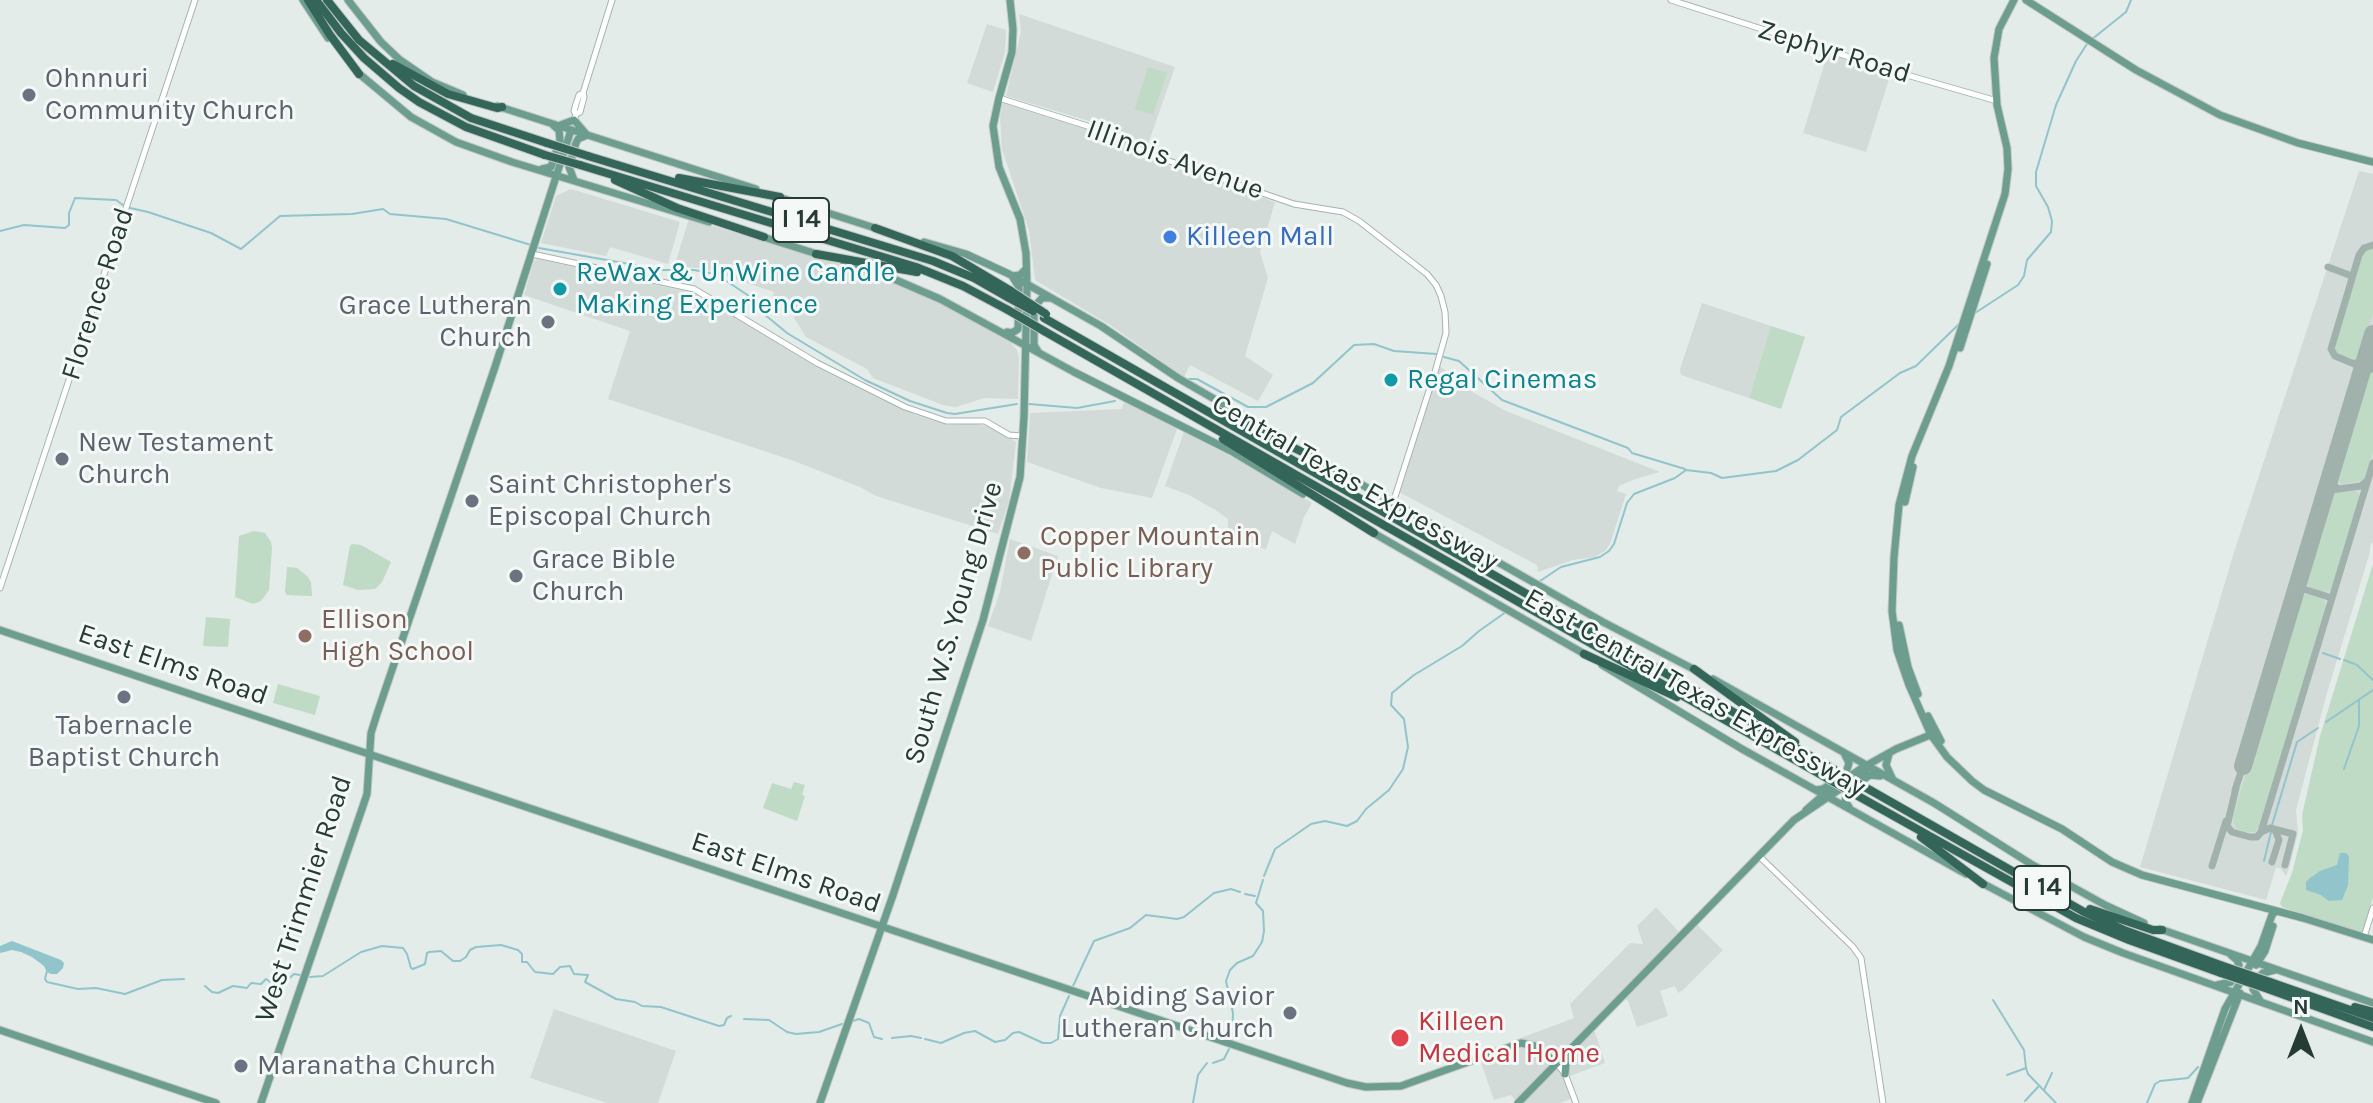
<!DOCTYPE html>
<html>
<head>
<meta charset="utf-8">
<style>
  body { margin:0 }
  #map { position:relative; width:2373px; height:1103px; overflow:hidden; background:#e3ece8; font-family:Karla,sans-serif }
  canvas { display:block }
  .north { position:absolute; left:2261px; top:991px; width:80px; height:80px; -webkit-text-stroke:6px #f4f8f6; paint-order:stroke; rotate:0deg; font-size:22px; font-weight:700; line-height:32px; text-align:center; color:#253b34 }
  .north::after { content:''; display:block; margin:auto; width:28px; height:36px; background:#253b34; clip-path:polygon(50% 0,100% 100%,50% 72%,0 100%) }
</style>
</head>
<body>
<div id="map">
<canvas width="2373" height="1103"></canvas>
<div class="north">N</div>
</div>
<script>
const ctx = document.querySelector('canvas').getContext('2d');
ctx.lineJoin = 'round';
function paint(path, color) { ctx.fillStyle = color; ctx.fill(path, 'evenodd'); }
const toPath = rows => new Path2D(rows.map(r => 'M' + r).join(''));
function strokePath(path, color, width, dash) { ctx.strokeStyle = color; ctx.lineWidth = width; ctx.lineCap = dash ? 'butt' : 'round'; ctx.setLineDash(dash || []); ctx.stroke(path); }
function drawText(font, color, halo, rows, align = 'center') {
  ctx.font = font + ' Karla,sans-serif'; ctx.lineWidth = 6; ctx.setLineDash([]); ctx.textBaseline = 'middle'; ctx.strokeStyle = halo; ctx.fillStyle = color; for (const [text, x, y, turn = 0] of rows) {
    ctx.save(); ctx.translate(x, y); ctx.rotate((+turn || 0) * Math.PI / 180); ctx.textAlign = isNaN(turn) ? turn : align; if (halo) ctx.strokeText(text, 0, 0); ctx.fillText(text, 0, 0); ctx.restore();
  }
}
paint(toPath([
  [1019,14,1175,67,1147,147,1129,134,1109,127,1006,96,1021,32],
  [987,24,1006,30,1005,52,993,92,967,83],
  [1828,52,1891,73,1866,152,1803,133],
  [1003,103,1124,141,1144,157,1275,202,1260,252,1268,278,1245,356,1273,375,1258,401,1190,365,1184,377,1110,325,1035,280,1029,230,1002,149,1000,118],
  [2359,171,2373,174,2373,542,2370,546,2370,552,2327,693,2296,810,2298,833,2289,868,2286,876,2281,869,2276,867,2266,900,2140,867,2235,549],
  [571,189,680,222,668,264,610,247,606,256,541,243,556,196],
  [689,219,877,275,909,287,963,316,1011,343,1017,350,1019,358,1018,399,984,398,956,407,943,405,873,378,867,369,806,337,794,318,796,309,771,301,774,292,702,268,674,267],
  [538,259,697,294,820,369,881,399,916,415,949,425,970,423,993,427,1016,442,1009,501,998,534,876,496,860,487,794,461,608,399,630,331,524,295,534,261],
  [1702,303,1771,326,1749,398,1681,375,1680,369],
  [1440,366,1474,393,1506,411,1660,472,1635,479,1619,486,1617,491,1626,494,1610,544,1605,551,1595,557,1573,560,1538,572,1537,565,1399,492],
  [1125,398,1177,429,1152,498,1101,488,1027,462,1030,413,1122,409],
  [1184,432,1246,464,1312,503,1304,517,1295,544,1272,531,1266,549,1261,548,1228,529,1228,519,1217,511,1189,495,1165,486],
  [1010,539,1058,556,1031,641,988,626,1000,592],
  [1656,907,1679,932,1692,920,1723,950,1683,990,1678,993,1675,986,1660,991,1668,1016,1637,1027,1628,1001,1619,994,1592,1023,1605,1063,1567,1077,1575,1097,1560,1103,1517,1103,1511,1095,1494,1100,1478,1054,1574,1018,1570,1004,1630,943,1643,944,1637,926],
  [554,1009,676,1051,658,1103,607,1103,530,1078]
]), '#d2dbd7');
paint(toPath([
  [1148,67,1167,73,1153,115,1135,109],
  [2373,248,2373,313,2360,356,2354,359,2337,354,2334,347,2362,255,2366,251],
  [1771,326,1805,337,1781,409,1749,398],
  [2373,373,2373,452,2364,480,2341,484,2336,477,2366,376],
  [2353,491,2358,492,2359,497,2331,589,2325,592,2309,587,2305,580,2330,496,2335,493],
  [254,531,265,533,271,542,272,548,269,590,261,601,253,604,235,597,239,536],
  [352,544,361,545,391,562,382,582,375,589,358,590,343,585,350,546],
  [2373,564,2373,897,2363,932,2360,932,2282,907,2280,903,2292,873,2303,830,2302,815,2320,736],
  [287,567,297,568,307,576,311,582,312,596,287,595,285,592],
  [2306,594,2323,599,2326,607,2261,824,2255,832,2245,832,2235,827,2233,817,2299,598],
  [206,617,230,619,228,647,203,646],
  [278,684,320,696,315,715,273,703],
  [794,782,805,785,802,795,805,796,797,821,763,808,772,783,791,789]
]), '#bfdac5');
paint(toPath([
  [2340,853,2346,853,2349,856,2348,885,2342,900,2329,901,2321,895,2306,890,2306,882,2310,878,2320,871,2337,865],
  [12,941,61,960,64,963,63,968,57,974,51,974,47,972,44,966,32,957,21,952,12,950,0,953,0,946]
]), '#91c4cb');
strokePath(toPath([
  [2091,40,2126,12,2131,0],
  [130,208,148,212,211,233,241,249,280,216,352,214,383,209,390,214,446,219,531,245],
  [0,231,24,225,65,228,69,225,69,213,75,198,116,200,123,205],
  [539,248,663,270,694,270,716,274,749,296,764,314,787,333,865,380,910,401,947,413,955,414,1017,404],
  [1975,313,2018,285,2024,276,2027,260,2051,232,2052,221,2048,207,2036,186,2036,172,2056,105,2076,61,2087,44],
  [1444,357,1459,361,1502,400,1628,448,1632,453,1685,469],
  [1189,379,1197,379,1248,407,1266,407,1313,383,1354,345,1374,344,1394,351,1437,354],
  [1029,404,1077,408,1115,401],
  [1540,581,1561,567,1600,557,1609,551,1614,544,1627,503,1634,494,1675,478,1686,470,1711,473,1722,478,1776,471,1798,460,1837,430,1841,417,1900,373,1916,366,1960,323],
  [2323,653,2340,659],
  [2344,660,2355,664],
  [2357,665,2373,680],
  [2326,722,2373,690],
  [2344,769,2359,726,2359,701],
  [2272,825,2297,742,2318,728],
  [2264,861,2271,832],
  [1264,876,1275,849,1311,824,1325,821,1347,826,1357,821,1366,809,1389,790,1403,769,1408,747,1404,719,1391,705,1392,693,1414,675,1462,646,1479,631,1506,612],
  [1245,894,1255,896],
  [47,971,45,979,47,982,78,989,96,988,125,994,162,980,184,979],
  [310,977,323,976,361,952,382,946,403,948,407,954,411,968,413,969,425,964,427,953,429,952,441,951,453,961,460,961,466,957,470,950,476,947,501,945,518,950,522,954,522,962,527,962,535,972,553,974,560,967,570,966,574,974,588,975,585,982,616,999,635,1002,642,1006,661,1007,719,1026,724,1025,727,1018,731,1016],
  [205,986,212,992,218,993,233,986,247,988,251,983,261,984,266,979,273,984,279,985,285,982,294,974,300,975],
  [1073,986,1094,941,1130,928,1146,915,1177,919,1184,917,1214,893,1231,889,1240,892],
  [1993,1000,2024,1050,2026,1068],
  [744,1019,769,1020,787,1032,796,1034,819,1032,842,1024],
  [853,1021,859,1019,869,1023,874,1037,882,1039],
  [1232,1037,1233,1013,1226,981,1230,970,1237,963,1253,956,1262,942,1264,931,1263,911,1256,903,1263,880],
  [892,1038,911,1036,921,1038],
  [925,1039,941,1043,964,1033,975,1031,995,1042,1005,1040,1013,1033,1019,1032,1043,1043,1051,1043,1058,1039,1060,1016,1069,996],
  [1213,1063,1224,1059,1229,1049],
  [2007,1075,2026,1068,2028,1074,2056,1103],
  [2044,1090,2052,1073],
  [2025,1101,2038,1087],
  [1193,1103,1198,1075,1207,1063],
  [2147,1103,2155,1084,2160,1081,2188,1078,2198,1067]
]), '#91c4cb', 2);
strokePath(toPath([
  [2328,267,2352,276],
  [2355,363,2362,362,2366,356,2367,364,2372,369],
  [2359,382,2361,372,2359,366,2335,356,2331,349,2359,255,2364,248,2373,245],
  [2331,474,2331,483,2337,488],
  [2324,498,2331,490,2361,486,2367,481],
  [2297,587,2332,598],
  [2236,788,2227,826,2232,832,2250,837,2257,837,2261,832,2373,463],
  [2235,790,2243,766],
  [2261,832,2270,828,2293,834,2285,865],
  [2272,862,2279,840,2275,830],
  [2212,866,2226,821]
]), '#a1b2ac', 7);
strokePath(toPath([
  [2243,766,2373,334]
]), '#a1b2ac', 18);
const minor = toPath([
  [1671,0,1893,71,1997,101],
  [999,98,1125,138,1143,152,1294,204,1343,212,1359,221,1427,274,1436,285,1441,296,1445,312,1446,333,1435,372,1393,503],
  [576,114,574,111,576,104,579,95,583,93],
  [574,122,576,114,580,112,584,97,583,93,612,0],
  [532,254,694,289,817,363,905,407,946,421,985,421,1009,435,1022,436],
  [0,588,195,0],
  [1759,856,1853,947,1861,958,1883,1103],
  [2364,937,2373,908],
  [1557,1063,1565,1074,1576,1103]
]);
const major = toPath([
  [303,0,328,38],
  [348,0,381,42,400,60,432,82,463,95],
  [2014,0,1999,29,1994,58,1997,105,2007,148,2008,169,2005,194,1949,366,1912,456,1899,505,1894,557,1892,611,1897,650,1909,685,1931,735,1947,757,1972,781,1984,790,2062,829,2112,862,2142,875,2303,918,2373,940],
  [2026,0,2136,70,2220,115,2298,143,2373,162],
  [357,72,411,117,456,142,512,162,709,222],
  [497,106,756,189],
  [558,126,574,120,587,135,578,139,576,143,569,167,574,180],
  [542,169,551,167,560,141,559,130,553,125],
  [775,196,878,229],
  [760,236,820,255],
  [924,242,966,254,1009,274,1101,326,1178,378,1280,437],
  [844,262,889,277,940,299,1074,372,1231,451,1303,494],
  [1007,332,1012,333,1018,329,1019,287,1012,276,1020,275,1026,269],
  [1960,348,1987,264],
  [1039,353,1034,345,1034,307,1042,298,1049,298],
  [1322,462,1603,622,1699,672],
  [1905,502,1913,467],
  [1370,531,1588,656],
  [1899,625,1908,667,1918,694],
  [0,630,1347,1083,1366,1087,1401,1086,1521,1043,1535,1046,1557,1063],
  [1602,665,1742,749,1966,874],
  [1713,679,1934,803,2031,864,2105,905,2144,923],
  [1928,716,1941,741],
  [1889,754,1886,765,1893,780],
  [1816,790,1823,789,1846,773,1849,763,1845,755],
  [1849,807,1845,801,1847,792,1870,775,1880,776],
  [1806,810,1823,795,1862,768,1896,749,1935,733],
  [1980,882,2084,937,2123,953,2373,1042],
  [2160,929,2373,1003],
  [2256,965,2265,951,2273,926],
  [2217,985,2231,982,2236,975,2239,965,2237,960,2231,955],
  [2261,1002,2253,989,2256,980,2263,973,2275,970],
  [0,1030,216,1103],
  [1565,1074,1567,1053],
  [261,1103,363,806,367,794,371,733,377,714,495,367,571,130],
  [820,1103,893,895,983,620,1020,477,1024,417,1027,285,1026,253,1020,219,999,167,993,126,999,98,1012,52,1013,29,1010,0],
  [1518,1103,1794,820,1865,772,1868,766],
  [2192,1103,2225,1009,2261,946,2272,915,2276,911],
  [2197,1103,2240,993]
]);
const highway = toPath([
  [308,0,330,35,359,74],
  [316,0,341,33,364,58,399,88,419,102,466,127,545,155],
  [327,0,359,40,414,86,471,118,547,143],
  [393,64,448,94,497,108,502,107],
  [588,156,933,261,974,278,1009,298],
  [580,165,916,267,963,286,1008,310],
  [679,178,780,197],
  [615,180,677,208,764,237],
  [875,228,952,256,1011,291],
  [816,254,917,272],
  [1044,318,1833,769],
  [1044,331,1825,777],
  [1218,411,1325,463],
  [1223,439,1374,533],
  [1584,654,1677,697],
  [1694,669,1795,742],
  [1870,790,2084,912,2124,930,2223,966],
  [1858,796,2076,918,2129,940,2221,973],
  [1921,837,1983,884],
  [2090,909,2153,930,2162,930],
  [2270,982,2373,1018],
  [2268,989,2373,1027],
  [2355,1007,2373,1012]
]);
strokePath(minor, '#a6b3ae', 7);
strokePath(major, '#c2c8c6', 9);
strokePath(highway, '#c2c8c6', 10);
strokePath(minor, '#fff', 5);
strokePath(major, '#6c9d8e', 7);
strokePath(highway, '#346559', 8);
const highwayBridge = toPath([
  [547,143,588,156],
  [545,155,580,165],
  [1011,291,1046,314],
  [1009,298,1033,311],
  [1008,310,1044,331],
  [1833,769,1870,790],
  [1825,777,1858,796],
  [2223,966,2270,982],
  [2221,973,2268,989]
]);
strokePath(highwayBridge, '#c2c8c6', 10, []);
strokePath(highwayBridge, '#346559', 8);
for (const [x, y, r, color] of [
  [29,95,8,"#6b7280"],
  [1170,237,8,"#3f7fe0"],
  [560,289,8,"#0f9aa8"],
  [548,322,8,"#6b7280"],
  [1391,380,8,"#0f9aa8"],
  [62,459,8,"#6b7280"],
  [472,501,8,"#6b7280"],
  [1024,553,8,"#8d6e63"],
  [516,576,8,"#6b7280"],
  [305,636,8,"#8d6e63"],
  [124,697,8,"#6b7280"],
  [1290,1013,8,"#6b7280"],
  [1400,1038,10,"#e0444e"],
  [241,1066,8,"#6b7280"]
]) { const dot = new Path2D(); dot.arc(x, y, r, 0, 2 * Math.PI); ctx.fillStyle = color; ctx.fill(dot); strokePath(dot, '#f4f8f6', 3); }
for (const [x, y, w] of [
  [801,220,56],
  [2042,888,56]
]) { const box = new Path2D(); box.roundRect(x - w / 2, y - 22, w, 44, 6); ctx.fillStyle = '#f4f8f6'; ctx.fill(box); strokePath(box, '#253b34', 2); }
drawText('bold 26px', '#253b34', null, [
  ["I 14",801,220],
  ["I 14",2042,888]
]);
drawText('28px', '#253b34', '#f4f8f6', [
  ["Zephyr Road",1834,52,17],
  ["Illinois Avenue",1175,160,20],
  ["Florence Road",98,294,-72],
  ["Central Texas Expressway",1355,483,30],
  ["South W.S. Young Drive",954,623,-74],
  ["East Elms Road",173,665,19],
  ["East Central Texas Expressway",1695,693,30],
  ["East Elms Road",786,873,19],
  ["West Trimmier Road",304,899,-72]
]);
drawText('28px', '#5b616d', '#f4f8f6', [
  ["Ohnnuri",45,79],
  ["Community Church",45,111],
  ["Grace Lutheran",532,306,"right"],
  ["Church",532,338,"right"],
  ["New Testament",78,443],
  ["Church",78,475],
  ["Saint Christopher's",488,485],
  ["Episcopal Church",488,517],
  ["Grace Bible",532,560],
  ["Church",532,592],
  ["Tabernacle",124,726,"center"],
  ["Baptist Church",124,758,"center"],
  ["Abiding Savior",1274,997,"right"],
  ["Lutheran Church",1274,1029,"right"],
  ["Maranatha Church",257,1066]
], 'left');
drawText('28px', '#366cbe', '#f4f8f6', [
  ["Killeen Mall",1186,237]
], 'left');
drawText('28px', '#0d838f', '#f4f8f6', [
  ["ReWax & UnWine Candle",576,273],
  ["Making Experience",576,305],
  ["Regal Cinemas",1407,380]
], 'left');
drawText('28px', '#785e54', '#f4f8f6', [
  ["Copper Mountain",1040,537],
  ["Public Library",1040,569],
  ["Ellison",321,620],
  ["High School",321,652]
], 'left');
drawText('28px', '#be3a42', '#f4f8f6', [
  ["Killeen",1418,1022],
  ["Medical Home",1418,1054]
], 'left');
</script>
</body>
</html>
